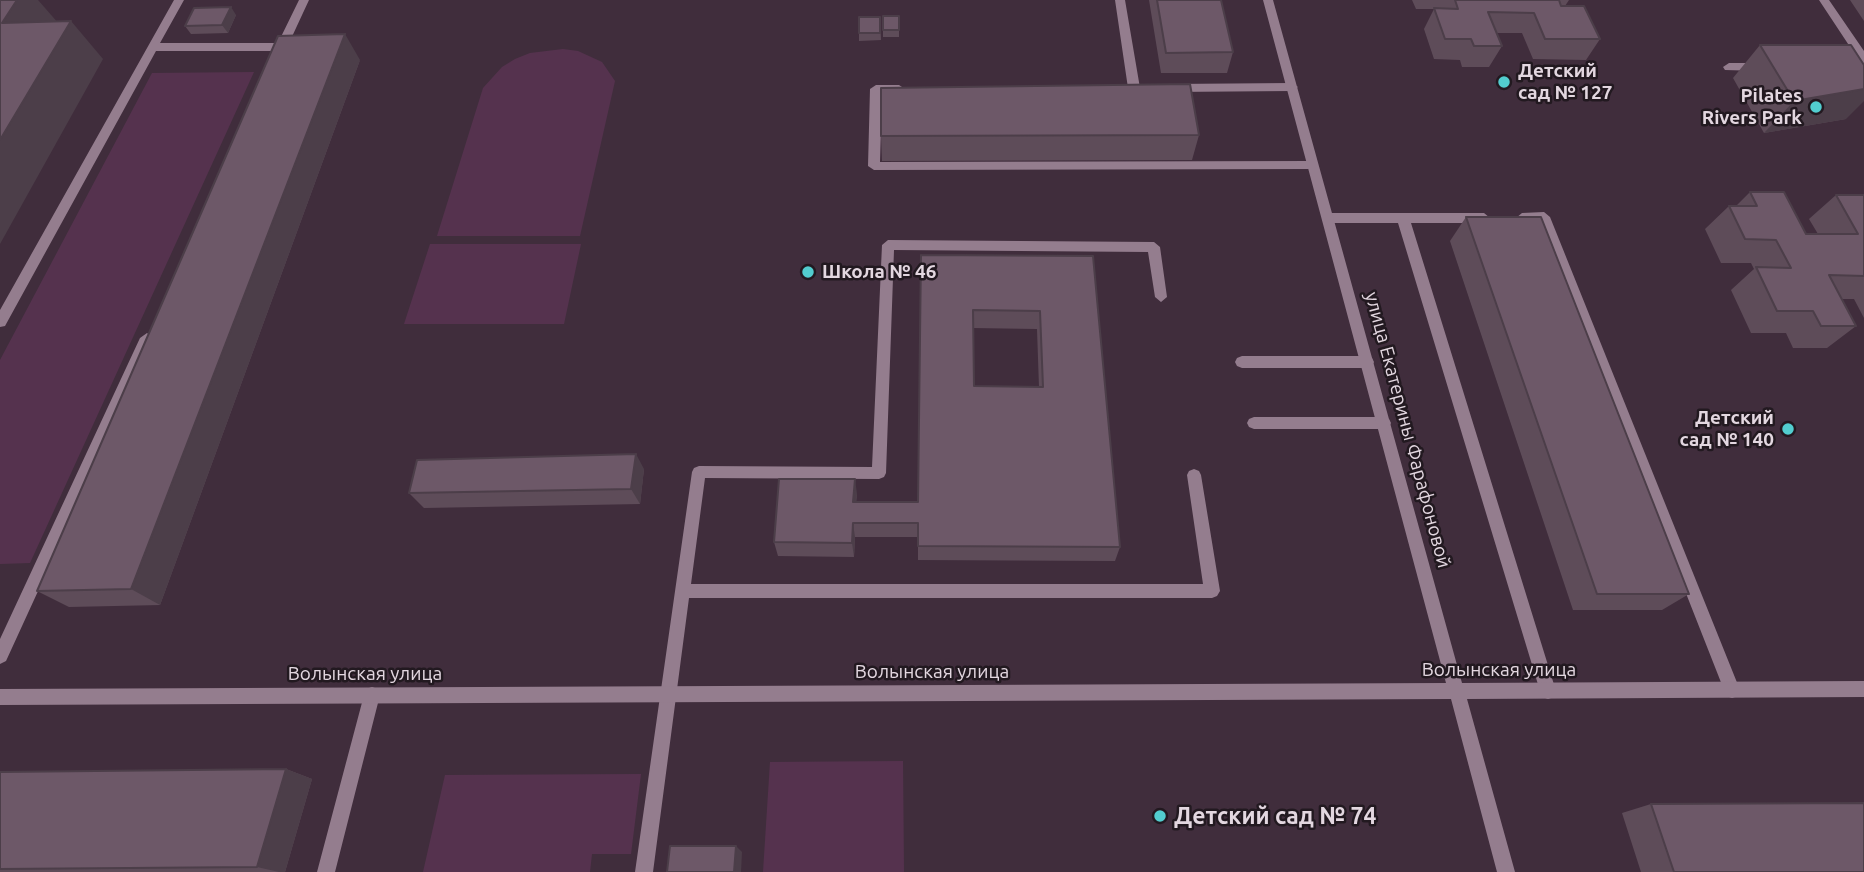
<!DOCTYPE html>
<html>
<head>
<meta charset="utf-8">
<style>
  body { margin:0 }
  canvas { display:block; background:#402d3c }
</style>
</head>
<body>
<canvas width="1864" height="872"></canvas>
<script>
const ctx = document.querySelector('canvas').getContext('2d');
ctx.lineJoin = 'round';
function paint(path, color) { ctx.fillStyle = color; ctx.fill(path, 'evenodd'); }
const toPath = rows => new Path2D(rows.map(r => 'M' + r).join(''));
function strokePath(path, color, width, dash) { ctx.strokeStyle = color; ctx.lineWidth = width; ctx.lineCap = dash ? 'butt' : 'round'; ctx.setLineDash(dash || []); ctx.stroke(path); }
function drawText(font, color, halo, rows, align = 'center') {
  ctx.font = font + ' Ubuntu,sans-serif'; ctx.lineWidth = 5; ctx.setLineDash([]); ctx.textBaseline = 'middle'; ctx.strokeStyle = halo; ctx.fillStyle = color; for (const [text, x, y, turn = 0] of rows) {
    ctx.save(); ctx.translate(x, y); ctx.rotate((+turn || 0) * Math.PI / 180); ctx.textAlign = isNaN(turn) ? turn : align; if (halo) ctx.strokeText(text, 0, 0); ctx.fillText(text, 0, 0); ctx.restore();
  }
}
paint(toPath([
  [563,49,578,51,602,62,615,81,580,236,437,236,483,88,502,67,515,59,530,53],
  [254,72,30,563,0,564,0,360,152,73],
  [430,244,581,244,564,324,404,324],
  [903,761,904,872,763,872,770,762],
  [641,774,631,854,592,854,590,872,423,872,445,775]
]), '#55324e');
paint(toPath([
  [174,0,184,0,160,43,278,43,299,0,309,0,283,56,275,56,275,51,156,51,5,326,0,327,0,310,174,0],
  [1115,0,1125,0,1140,88,1134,92,1128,88,1115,0],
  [1819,0,1829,0,1864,51,1864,63,1860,62,1819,0],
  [1729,63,1761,63,1767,67,1761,71,1725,70,1723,67,1729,63],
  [1292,83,1298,87,1292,91,1171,92,1165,88,1171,84,1292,83],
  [876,85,899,85,905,89,899,93,882,93,880,162,1312,161,1318,165,1312,169,874,170,868,166,870,89,876,85],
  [1544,212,1550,217,1740,690,1738,696,1732,698,1726,696,1724,690,1540,222,1522,223,1516,218,1522,213,1544,212],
  [1328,213,1484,213,1490,218,1484,223,1411,223,1556,691,1554,697,1548,699,1542,697,1540,691,1398,223,1328,223,1322,218,1328,213],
  [888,240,1154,242,1160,247,1167,297,1161,302,1155,297,1148,252,894,250,886,473,884,477,879,479,705,478,691,584,1203,584,1187,475,1189,471,1194,469,1199,471,1201,475,1220,591,1217,596,1212,598,689,598,653,872,635,872,692,472,694,468,699,466,872,467,882,245,888,240],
  [147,333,154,338,6,661,0,664,0,639,140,338,147,333],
  [1242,356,1367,356,1372,358,1374,362,1372,366,1367,368,1242,368,1237,366,1235,362,1237,358,1242,356],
  [1254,417,1384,417,1389,419,1391,423,1389,427,1384,429,1254,429,1249,427,1247,423,1249,419,1254,417],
  [372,687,378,689,380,695,335,872,317,872,364,695,366,689,372,687]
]), '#947d8e');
paint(toPath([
  [1263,0,1273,0,1462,683,1864,681,1864,697,1467,699,1515,872,1497,872,1451,699,0,705,0,689,1446,683,1263,0]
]), '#947d8e');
paint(toPath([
  [1149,0,1221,0,1233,52,1227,73,1161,73],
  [1412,0,1569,0,1565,6,1600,39,1586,60,1533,59,1522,33,1496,33,1502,46,1489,67,1462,67,1460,60,1434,59,1424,29,1434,9,1416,9],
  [1850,0,1864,0,1864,21],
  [236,15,228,33,191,34,185,26],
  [899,16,899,37,883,37,883,30],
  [880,17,881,40,859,41,859,33],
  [1760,45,1846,119,1764,133,1733,78],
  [360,60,160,605,69,607,37,591],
  [1199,135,1192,160,882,161,881,136],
  [1750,192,1806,234,1818,234,1809,219,1836,195,1864,195,1864,318,1854,299,1841,299,1856,326,1827,348,1793,348,1786,333,1751,333,1731,290,1754,269,1751,263,1721,263,1705,229,1729,206,1736,206],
  [1466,217,1689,594,1662,610,1573,610,1450,241],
  [921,255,1093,256,1120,547,1115,561,918,560,918,537,855,537,854,557,778,556,774,542,857,494,856,502,918,502],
  [973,328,1037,329,1039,387,974,386],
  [644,469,640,504,424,508,409,493],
  [286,769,312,779,285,872,0,872,0,772],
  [1651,804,1864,872,1641,872,1622,813]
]), '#5e4c59');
paint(toPath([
  [17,0,38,0,59,24,2,23],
  [231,7,236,15,228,33,222,25],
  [71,21,103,59,0,244,0,140],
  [345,34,360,60,160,605,131,589],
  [1864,89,1864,101,1846,119,1764,133,1794,101],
  [636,454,644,469,640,504,631,489],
  [855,479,857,494,855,517,853,502],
  [853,523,855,537,854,557,852,543],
  [286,769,312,779,285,872,279,872,257,867],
  [736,846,742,852,741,872,734,872]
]), '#4c3e49');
const building = toPath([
  [0,0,17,0,2,23,71,21,0,140,0,0],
  [1157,0,1221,0,1233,52,1166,53,1157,0],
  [1455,0,1559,0,1561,6,1584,6,1600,39,1545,39,1534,13,1488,12,1502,46,1474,46,1471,39,1445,39,1434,8,1458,9,1455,0],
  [231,7,222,25,185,26,194,8,231,7],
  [883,16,899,16,899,30,883,30,883,16],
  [859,17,880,17,880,33,859,33,859,17],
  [345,34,131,589,37,591,278,36,345,34],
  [1760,45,1851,45,1864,65,1864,89,1794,101,1760,45],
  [1190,84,1199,135,881,136,881,88,1190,84],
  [1750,192,1784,192,1806,234,1858,234,1836,195,1864,195,1864,276,1829,275,1856,326,1821,326,1813,311,1777,311,1756,267,1791,268,1776,240,1745,239,1729,206,1757,206,1750,192],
  [1466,217,1541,217,1689,594,1597,594,1466,217],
  [921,255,1093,256,1120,547,918,546,918,523,853,523,852,543,774,542,779,479,855,479,853,502,918,502,921,255],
  [973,310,1040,311,1043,387,974,386,973,310],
  [636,454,631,489,409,493,417,460,636,454],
  [286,769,257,867,0,869,0,772,286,769],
  [1864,803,1864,872,1674,872,1651,804,1864,803],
  [670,846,736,846,734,872,667,872,670,846]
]);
paint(building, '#6d5868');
strokePath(building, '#4c3e49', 2);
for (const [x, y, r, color] of [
  [1504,82,7,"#52cdcf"],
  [1816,107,7,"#52cdcf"],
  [808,272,7,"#52cdcf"],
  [1788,429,7,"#52cdcf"],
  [1160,816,7,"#52cdcf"]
]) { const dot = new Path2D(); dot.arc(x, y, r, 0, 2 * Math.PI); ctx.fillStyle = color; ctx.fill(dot); strokePath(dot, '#221920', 2.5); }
drawText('bold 19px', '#e3d7e0', '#221920', [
  ["Детский",1518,71],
  ["сад № 127",1518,93],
  ["Pilates",1802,96,"right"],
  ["Rivers Park",1802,118,"right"],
  ["Школа № 46",822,272],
  ["Детский",1774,418,"right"],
  ["сад № 140",1774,440,"right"]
], 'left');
drawText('19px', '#e3d7e0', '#221920', [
  ["улица Екатерины Фарафоновой",1408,430,75],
  ["Волынская улица",1499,670],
  ["Волынская улица",932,672],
  ["Волынская улица",365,674]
]);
drawText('bold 23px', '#e3d7e0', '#221920', [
  ["Детский сад № 74",1174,816]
], 'left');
</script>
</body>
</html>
